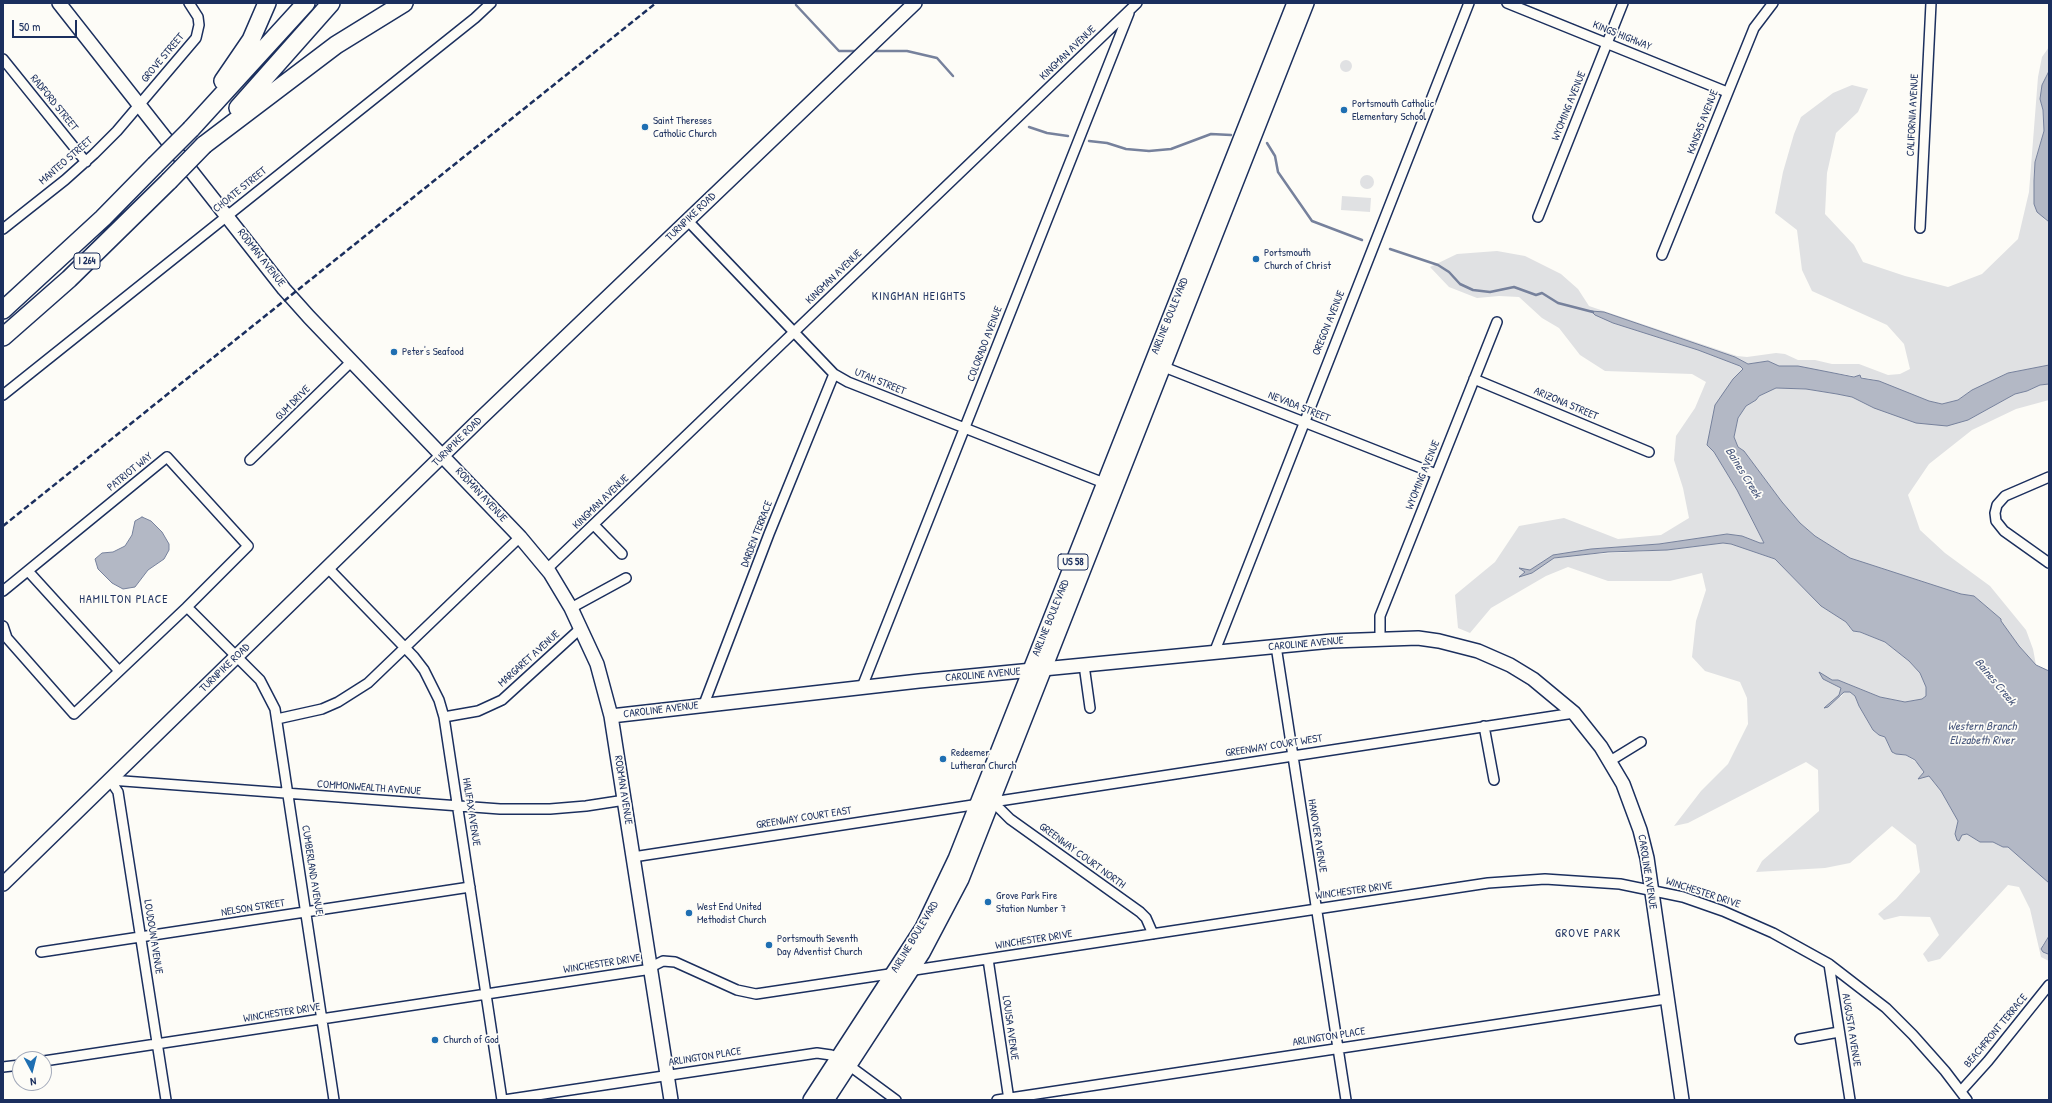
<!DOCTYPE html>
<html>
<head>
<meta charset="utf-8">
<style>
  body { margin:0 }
  #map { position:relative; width:2052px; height:1103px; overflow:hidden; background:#fdfcf7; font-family:"Patrick Hand",sans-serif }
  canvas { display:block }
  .frame { position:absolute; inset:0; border:4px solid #1b2f5e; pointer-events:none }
  .north { position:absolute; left:12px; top:1051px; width:40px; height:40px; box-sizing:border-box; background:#fdfcf7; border:1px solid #a3aaba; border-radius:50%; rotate:173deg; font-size:11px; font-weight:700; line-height:16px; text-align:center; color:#1b2f5e }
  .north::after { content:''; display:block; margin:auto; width:14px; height:18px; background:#1f6fb2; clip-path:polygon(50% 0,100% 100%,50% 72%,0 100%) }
  .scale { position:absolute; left:12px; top:20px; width:65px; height:18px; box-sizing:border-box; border:2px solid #1b2f5e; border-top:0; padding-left:5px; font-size:12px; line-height:14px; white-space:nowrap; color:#1b2f5e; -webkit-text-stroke:3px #fdfcf7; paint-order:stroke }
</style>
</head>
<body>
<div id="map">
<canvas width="2052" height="1103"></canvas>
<div class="frame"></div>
<div class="north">N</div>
<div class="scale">50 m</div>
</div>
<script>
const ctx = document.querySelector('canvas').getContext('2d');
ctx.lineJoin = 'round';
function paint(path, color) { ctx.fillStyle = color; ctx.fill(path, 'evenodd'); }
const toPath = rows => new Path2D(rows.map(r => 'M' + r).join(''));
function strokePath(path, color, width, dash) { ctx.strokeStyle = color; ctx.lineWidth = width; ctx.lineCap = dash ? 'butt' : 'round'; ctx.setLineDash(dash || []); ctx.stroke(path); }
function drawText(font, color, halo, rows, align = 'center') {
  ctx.font = font + ' "Patrick Hand",sans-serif'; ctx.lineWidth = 3.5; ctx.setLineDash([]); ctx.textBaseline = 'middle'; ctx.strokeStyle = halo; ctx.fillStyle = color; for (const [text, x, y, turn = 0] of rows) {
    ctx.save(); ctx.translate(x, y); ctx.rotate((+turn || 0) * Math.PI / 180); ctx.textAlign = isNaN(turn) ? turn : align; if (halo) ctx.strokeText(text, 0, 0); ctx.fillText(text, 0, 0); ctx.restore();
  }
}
paint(toPath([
  [2049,47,2049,71,2046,76,2040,99,2043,110,2044,131,2035,162,2034,181,2034,204,2045,220,2049,222,2049,365,2008,373,1972,390,1958,400,1942,404,1929,401,1872,379,1805,368,1798,366,1779,366,1768,361,1748,364,1735,357,1604,312,1613,323,1698,350,1740,366,1743,370,1733,379,1707,445,1714,452,1737,490,1764,543,1760,543,1742,536,1727,534,1659,544,1591,549,1553,555,1530,570,1521,569,1525,572,1520,575,1532,573,1551,559,1576,555,1667,550,1723,543,1731,544,1775,559,1821,606,1846,622,1853,631,1859,632,1885,642,1909,661,1920,673,1926,687,1927,696,1922,699,1905,702,1880,697,1838,680,1823,679,1840,686,1841,688,1839,695,1841,697,1844,692,1850,692,1855,696,1859,706,1873,730,1879,735,1885,737,1892,751,1896,754,1906,755,1920,765,1924,773,1919,778,1929,776,1941,791,1958,821,1955,834,1962,835,1967,834,1980,842,1993,842,2003,847,2008,847,2049,883,2049,936,2042,946,2049,954,2049,961,2041,957,2030,909,2019,887,2008,885,1940,959,1928,962,1923,954,1939,935,1930,917,1900,916,1884,920,1878,914,1896,899,1920,872,1916,845,1892,826,1850,863,1825,868,1756,872,1762,861,1819,811,1818,770,1806,762,1688,823,1674,826,1701,791,1728,764,1748,724,1747,698,1740,682,1705,671,1692,657,1696,621,1706,590,1702,573,1670,581,1608,581,1568,567,1546,576,1491,608,1470,633,1458,628,1455,595,1495,562,1519,526,1564,518,1618,539,1661,535,1689,518,1683,488,1674,460,1676,436,1695,408,1706,382,1692,374,1605,371,1580,355,1559,328,1542,318,1519,297,1499,296,1477,298,1449,287,1430,267,1457,254,1497,251,1525,256,1561,274,1578,289,1589,306,1737,356,1747,357,1776,353,1785,354,1798,360,1815,360,1832,364,1859,364,1888,375,1900,374,1910,369,1904,344,1887,325,1812,291,1802,270,1797,230,1775,213,1783,172,1794,134,1801,117,1833,93,1852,85,1868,89,1858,112,1836,133,1827,173,1825,214,1854,245,1863,262,1905,276,1948,287,1982,274,2018,239,2029,192,2038,77,2042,57],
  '1340 66a6 6 0 1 1 12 0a6 6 0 1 1-12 0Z',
  '1360 182a7 7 0 1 1 14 0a7 7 0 1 1-14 0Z',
  [1342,196,1371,198,1370,212,1341,210],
  [2049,384,2049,400,2016,409,1972,430,1929,464,1908,495,1920,530,1945,553,1990,586,2026,630,2033,649,2036,665,2019,646,2000,621,2001,619,1974,596,1961,594,1850,558,1815,536,1800,523,1782,502,1744,451,1738,447,1734,437,1738,418,1746,406,1756,400,1759,396,1776,388,1806,389,1837,394,1852,397,1874,408,1968,420,2015,394,2027,391,2040,385]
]), '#e0e1e3');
const water = toPath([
  [2049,71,2049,222,2037,212,2034,204,2034,181,2035,162,2044,131,2043,110,2040,99,2042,85,2049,71],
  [1591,311,1604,312,1735,357,1748,364,1768,361,1779,366,1798,366,1854,377,1860,375,1861,378,1879,381,1929,401,1942,404,1958,400,1972,390,2008,373,2049,365,2049,384,2040,385,2027,391,2015,394,1968,420,1947,426,1916,423,1874,408,1852,397,1837,394,1806,389,1776,388,1759,396,1756,400,1746,406,1738,418,1734,437,1738,447,1744,451,1782,502,1800,523,1815,536,1850,558,1961,594,1974,596,2001,619,2001,621,2019,646,2036,665,2049,671,2049,883,2008,847,2003,847,1993,842,1980,842,1967,834,1962,835,1959,841,1957,840,1955,834,1958,821,1941,791,1929,776,1918,779,1924,772,1915,760,1906,755,1896,754,1892,752,1885,737,1879,735,1873,730,1859,706,1855,696,1850,692,1844,692,1828,707,1824,708,1839,695,1841,688,1823,679,1819,672,1832,680,1838,680,1880,697,1905,702,1922,699,1926,696,1926,687,1920,673,1909,661,1885,642,1860,632,1853,631,1846,622,1821,606,1775,559,1731,544,1723,543,1667,550,1608,552,1554,558,1532,573,1519,577,1525,572,1519,568,1530,570,1553,555,1591,549,1659,544,1727,534,1742,536,1760,543,1764,543,1737,490,1714,452,1707,445,1715,405,1733,379,1743,369,1740,366,1698,350,1613,323,1595,315,1591,311],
  [142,517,151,521,162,532,169,544,169,550,164,559,148,570,135,587,123,589,112,583,98,569,95,559,102,553,113,552,125,546,132,535,135,521,142,517],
  [2049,936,2049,954,2048,954,2043,952,2041,949,2049,936]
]);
paint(water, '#b3b8c5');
strokePath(water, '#76819c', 1);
strokePath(toPath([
  [796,5,839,51,855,51],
  [875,51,907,51,937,58,953,76],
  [1029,127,1047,133,1068,136],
  [1089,141,1107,143,1126,149,1149,151,1171,149,1211,134,1231,135],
  [1267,143,1275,156,1278,172,1312,221,1362,240],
  [1390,249,1438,265,1449,272,1460,284,1473,290,1490,292,1514,287,1536,295,1542,293,1558,303,1593,312]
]), '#76819c', 2.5);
const street = toPath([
  [1507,3,1727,92],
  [3,59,86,162],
  [1538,217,1623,3],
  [688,221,834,374,848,382,1109,485],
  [1920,228,1931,3],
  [3,229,65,180,94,154,117,131,196,38,199,25,198,17,189,3],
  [1662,255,1754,28,1773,3],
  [1159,365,1436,474],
  [1474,379,1649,452],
  [3,395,475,18,491,3],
  [250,460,352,361],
  [2049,477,2005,496,1997,505,1995,513,1996,521,2004,531,2049,563],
  [594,525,622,554],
  [328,568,414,657,424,670,439,700,444,717,502,1100],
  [547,569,1137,3],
  [28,571,119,671],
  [3,591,167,457,248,546,187,607,74,714,7,638,3,626],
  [187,607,260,680,275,709,334,1100],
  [571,608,626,578],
  [1380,638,1380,616,1497,322],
  [1276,646,1346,1100],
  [1214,653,1469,3],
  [1084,665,1090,708],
  [862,687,1129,13],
  [704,704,769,534,834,374],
  [444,717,478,711,502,700,581,628],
  [277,719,322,709,338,702,368,683,520,537],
  [1484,726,1494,780],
  [1610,761,1641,742],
  [110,780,500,809,550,809,586,806,625,800],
  [110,780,118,792,166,1100],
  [992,801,1010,819,1140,912,1146,918,1153,934],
  [633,857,1574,713],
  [41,952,470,887],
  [988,959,1009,1100],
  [1829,964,1850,1100],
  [908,971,1488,883,1545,879,1620,884,1683,897,1723,911,1773,933,1829,964,1886,1008,1913,1035,1945,1071,1967,1100],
  [1800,1039,1839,1032],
  [44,1061,645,970,663,961,675,962,737,990,756,994,896,973],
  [3,1067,20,1065],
  [1961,1091,1988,1061,2049,985],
  [504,1100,817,1053,831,1055,839,1058,896,1100],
  [997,1100,1666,999]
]);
const secondary = toPath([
  [59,3,284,289,309,317,520,537,550,573,571,608,597,664,611,716,671,1100],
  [611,716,919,681,1332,641,1418,638,1439,641,1478,651,1510,665,1533,679,1574,713,1601,747,1623,784,1640,830,1647,858,1682,1100],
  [3,884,480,419,915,3]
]);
const primary = toPath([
  [811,1100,923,928,956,859,1295,3],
  [826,1100,922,953,961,879,1306,3]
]);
const highway = toPath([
  [223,81,251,40,267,3],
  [238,108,331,3],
  [191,129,306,3],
  [204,145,336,45,404,3],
  [3,310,103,218,155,165],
  [3,337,69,279,169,181]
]);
strokePath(street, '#1b2f5e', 12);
strokePath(secondary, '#1b2f5e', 16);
strokePath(primary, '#1b2f5e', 18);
strokePath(highway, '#1b2f5e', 20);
strokePath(street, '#fdfcf7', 9);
strokePath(secondary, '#fdfcf7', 13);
strokePath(primary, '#fdfcf7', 15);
strokePath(highway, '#fdfcf7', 17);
strokePath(toPath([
  [3,526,656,3]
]), '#1b2f5e', 2.5, [6, 3]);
const highwayBridge = toPath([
  [155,165,191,129],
  [169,181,204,145]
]);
strokePath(highwayBridge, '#1b2f5e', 20, []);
strokePath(highwayBridge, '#fdfcf7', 17);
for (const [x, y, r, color] of [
  [1344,110,4,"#1f6fb2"],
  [645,127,4,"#1f6fb2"],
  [1256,259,4,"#1f6fb2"],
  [394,352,4,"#1f6fb2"],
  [943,759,4,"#1f6fb2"],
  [988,902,4,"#1f6fb2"],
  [689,913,4,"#1f6fb2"],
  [769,945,4,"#1f6fb2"],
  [435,1040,4,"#1f6fb2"]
]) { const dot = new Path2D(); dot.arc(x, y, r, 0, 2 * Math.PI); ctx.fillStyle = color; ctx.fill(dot); strokePath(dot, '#fdfcf7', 1.5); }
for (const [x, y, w] of [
  [87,261,26],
  [1073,562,30]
]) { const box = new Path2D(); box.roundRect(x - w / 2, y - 8, w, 16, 3); ctx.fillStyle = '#fdfcf7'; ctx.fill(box); strokePath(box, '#1b2f5e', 1); }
drawText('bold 10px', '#1b2f5e', null, [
  ["I 264",87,261],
  ["US 58",1073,562]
]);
drawText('11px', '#1b2f5e', '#fdfcf7', [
  ["KINGS HIGHWAY",1622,36,22],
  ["KINGMAN AVENUE",1068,53,-44],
  ["GROVE STREET",163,58,-50],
  ["RADFORD STREET",54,103,51],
  ["WYOMING AVENUE",1569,106,-68],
  ["CALIFORNIA AVENUE",1913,115,-87],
  ["KANSAS AVENUE",1703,122,-69],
  ["MANTEO STREET",66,161,-41],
  ["CHOATE STREET",240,190,-39],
  ["TURNPIKE ROAD",691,217,-44],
  ["RODMAN AVENUE",261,258,52],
  ["KINGMAN AVENUE",834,277,-44],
  ["AIRLINE BOULEVARD",1170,316,-68],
  ["OREGON AVENUE",1329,323,-68],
  ["COLORADO AVENUE",985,344,-69],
  ["UTAH STREET",880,382,22],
  ["GUM DRIVE",293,403,-45],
  ["ARIZONA STREET",1566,404,23],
  ["NEVADA STREET",1299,407,22],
  ["TURNPIKE ROAD",457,442,-45],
  ["PATRIOT WAY",130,472,-39],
  ["WYOMING AVENUE",1423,475,-68],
  ["RODMAN AVENUE",481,495,47],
  ["KINGMAN AVENUE",601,502,-44],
  ["DARDEN TERRACE",757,534,-69],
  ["AIRLINE BOULEVARD",1051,618,-68],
  ["CAROLINE AVENUE",1306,644,-5],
  ["MARGARET AVENUE",529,659,-42],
  ["TURNPIKE ROAD",225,668,-44],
  ["CAROLINE AVENUE",983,675,-5],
  ["CAROLINE AVENUE",661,710,-7],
  ["GREENWAY COURT WEST",1274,746,-9],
  ["COMMONWEALTH AVENUE",369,788,4],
  ["RODMAN AVENUE",623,790,81],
  ["HALIFAX AVENUE",471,812,81],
  ["GREENWAY COURT EAST",804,818,-9],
  ["HANOVER AVENUE",1317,836,81],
  ["GREENWAY COURT NORTH",1082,856,36],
  ["CUMBERLAND AVENUE",312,870,81],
  ["CAROLINE AVENUE",1647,872,81],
  ["WINCHESTER DRIVE",1354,891,-8],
  ["WINCHESTER DRIVE",1703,893,18],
  ["NELSON STREET",253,908,-9],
  ["LOUDOUN AVENUE",153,937,81],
  ["AIRLINE BOULEVARD",915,937,-59],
  ["WINCHESTER DRIVE",1034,940,-9],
  ["WINCHESTER DRIVE",602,964,-9],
  ["WINCHESTER DRIVE",282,1013,-9],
  ["LOUISA AVENUE",1010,1028,82],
  ["AUGUSTA AVENUE",1851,1030,81],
  ["BEACHFRONT TERRACE",1996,1031,-50],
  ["ARLINGTON PLACE",1329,1037,-9],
  ["ARLINGTON PLACE",705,1057,-9]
]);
drawText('11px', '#1b2f5e', '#fdfcf7', [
  ["Portsmouth Catholic",1352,104],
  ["Elementary School",1352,117],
  ["Saint Thereses",653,121],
  ["Catholic Church",653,134],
  ["Portsmouth",1264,253],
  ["Church of Christ",1264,266],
  ["Peter's Seafood",402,352],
  ["Redeemer",951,753],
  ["Lutheran Church",951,766],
  ["Grove Park Fire",996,896],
  ["Station Number 7",996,909],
  ["West End United",697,907],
  ["Methodist Church",697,920],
  ["Portsmouth Seventh",777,939],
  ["Day Adventist Church",777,952],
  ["Church of God",443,1040]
], 'left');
ctx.letterSpacing = '1px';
drawText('12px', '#1b2f5e', '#fdfcf7', [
  ["KINGMAN HEIGHTS",919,297],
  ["HAMILTON PLACE",124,600],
  ["GROVE PARK",1588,934]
]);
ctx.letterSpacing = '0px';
drawText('italic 12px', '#49587d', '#fdfcf7', [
  ["Baines Creek",1743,473,58],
  ["Baines Creek",1995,682,50],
  ["Western Branch",1982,727],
  ["Elizabeth River",1982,741]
]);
</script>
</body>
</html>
